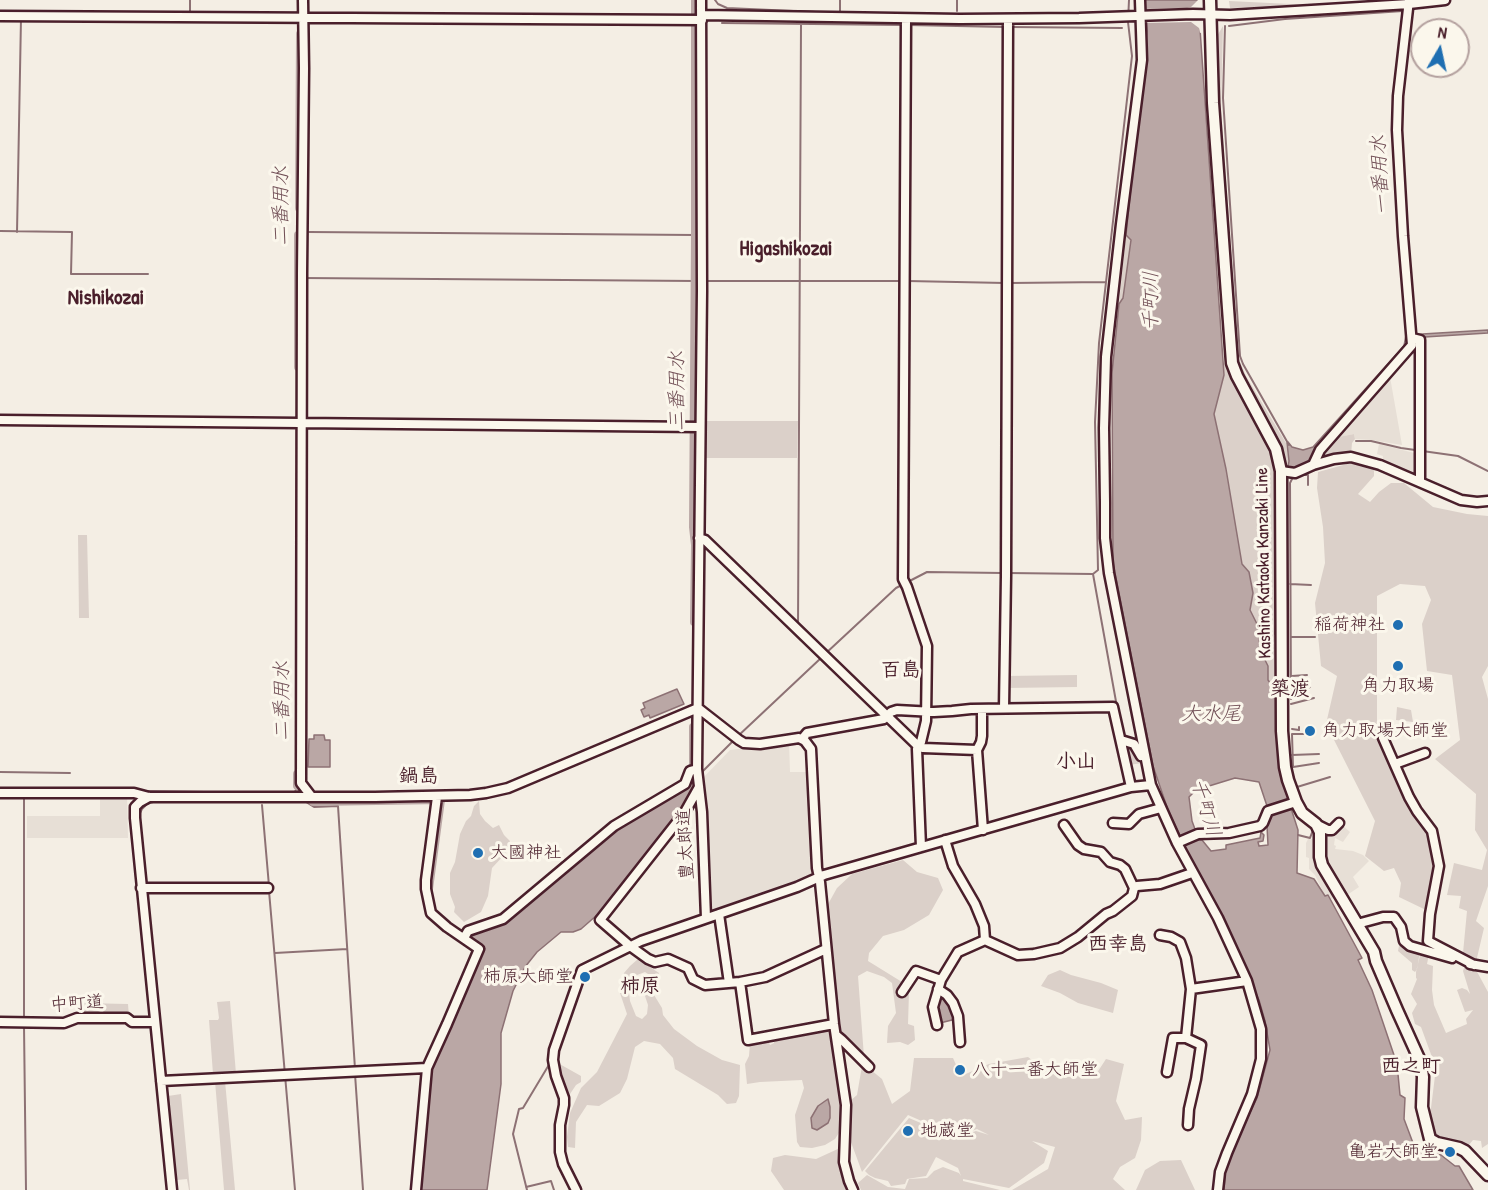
<!DOCTYPE html>
<html>
<head>
<meta charset="utf-8">
<style>
  body { margin:0 }
  #map { position:relative; width:1488px; height:1190px; overflow:hidden; background:#f4eee4; font-family:"Patrick Hand",sans-serif }
  canvas { display:block }
  .north { position:absolute; left:1410px; top:18px; width:60px; height:60px; box-sizing:border-box; background:#fbf7ec; border:2px solid #b4a19f; border-radius:50%; rotate:9deg; font-size:16px; font-weight:700; line-height:24px; text-align:center; color:#4a1f2b }
  .north::after { content:''; display:block; margin:auto; width:21px; height:27px; background:#1f6fb2; clip-path:polygon(50% 0,100% 100%,50% 72%,0 100%) }
</style>
</head>
<body>
<div id="map">
<canvas width="1488" height="1190"></canvas>
<div class="north">N</div>
</div>
<script>
const ctx = document.querySelector('canvas').getContext('2d');
ctx.lineJoin = 'round';
function paint(path, color) { ctx.fillStyle = color; ctx.fill(path, 'evenodd'); }
const toPath = rows => new Path2D(rows.map(r => 'M' + r).join(''));
function strokePath(path, color, width, dash) { ctx.strokeStyle = color; ctx.lineWidth = width; ctx.lineCap = dash ? 'butt' : 'round'; ctx.setLineDash(dash || []); ctx.stroke(path); }
function drawText(font, color, halo, rows, align = 'center') {
  ctx.font = font + ' "Patrick Hand","Klee One",sans-serif'; ctx.lineWidth = 6; ctx.setLineDash([]); ctx.textBaseline = 'middle'; ctx.strokeStyle = halo; ctx.fillStyle = color; for (const [text, x, y, turn = 0] of rows) {
    ctx.save(); ctx.translate(x, y); ctx.rotate((+turn || 0) * Math.PI / 180); ctx.textAlign = isNaN(turn) ? turn : align; if (halo) ctx.strokeText(text, 0, 0); ctx.fillText(text, 0, 0); ctx.restore();
  }
}
paint(toPath([
  [1390,377,1402,445,1371,440,1355,439,1354,434,1333,438],
  [1379,444,1418,454,1418,479,1382,463,1383,456,1377,454],
  [789,743,790,772,809,772,813,875,811,880,714,913,708,912,700,781,730,750],
  [100,795,127,795,128,838,27,838,27,816,100,816],
  [1341,824,1350,832,1343,842,1335,838,1334,845,1336,846,1335,849,1353,851,1363,855,1369,861,1353,877,1359,887,1344,897,1323,864,1324,832,1335,834],
  [1314,834,1319,836,1318,862,1338,895,1331,899,1328,895,1325,896,1315,875,1309,869,1309,858,1306,857,1306,843,1308,839,1312,839]
]), '#e7dfd6');
paint(toPath([
  [1229,1,1311,5,1312,6,1230,8],
  [1223,26,1221,110,1239,359,1246,376,1286,443,1289,461,1287,467,1284,464,1235,363,1217,111,1217,36],
  [1126,235,1131,240,1123,298,1119,304],
  [1226,363,1231,379,1268,443,1273,454,1278,473,1279,706,1276,691,1268,680,1268,666,1261,652,1257,624,1250,610,1253,593,1249,572,1242,564,1226,469,1214,414,1224,375,1223,364],
  [703,421,798,421,797,458,703,458],
  [1354,434,1355,439,1352,443,1351,455,1319,461,1320,453,1333,438],
  [1358,461,1374,470,1374,476,1358,494,1370,502,1379,492,1391,483,1404,483,1433,507,1467,514,1488,516,1488,666,1482,677,1488,699,1488,886,1476,921,1484,928,1476,962,1463,953,1467,911,1459,908,1461,896,1447,895,1454,863,1482,870,1487,850,1475,830,1476,794,1435,759,1460,740,1452,675,1427,671,1422,624,1431,600,1425,586,1400,584,1377,596,1377,738,1429,833,1436,864,1426,910,1399,897,1401,883,1394,868,1384,871,1365,856,1375,821,1326,724,1337,676,1321,666,1315,603,1325,563,1323,527,1317,488,1318,472],
  [78,535,87,535,89,618,79,618],
  [1077,675,1077,687,1006,688,1006,676],
  [1397,707,1411,710,1413,722,1396,720],
  [1124,743,1137,749,1143,763,1128,765],
  [479,801,480,814,485,821,493,828,499,825,504,835,510,841,509,848,505,854,492,868,488,896,481,912,464,922,454,912,455,907,450,894,450,873,455,862,460,834,466,821,471,816,474,806],
  [903,860,917,872,938,878,943,890,929,915,904,930,883,936,869,953,868,961,902,982,909,992,908,1024,914,1026,915,1040,908,1045,900,1042,887,1043,888,1026,896,1013,892,983,884,977,867,971,858,976,864,1057,841,1031,827,906,837,888,852,874],
  [1399,946,1420,951,1417,969,1415,972,1412,970,1412,963,1398,951],
  [1421,951,1429,954,1427,964,1433,966,1432,990,1434,1005,1446,1033,1467,1024,1466,1019,1473,1010,1465,1012,1457,990,1462,988,1467,990,1470,994,1463,971,1465,965,1475,968,1488,992,1488,1144,1482,1148,1481,1141,1473,1140,1468,1146,1446,1142,1437,1136,1433,1129,1430,1116,1436,1068,1421,1027,1415,1024,1412,1013,1417,1004,1411,994,1417,979,1416,978,1416,972],
  [638,959,659,973,654,986,650,986,652,980,651,976,645,972,637,975,630,985,629,993,630,1001,636,1016,642,1019,647,1014,648,1005,645,996,648,989,651,990,662,1008,663,1015,674,1029,697,1046,722,1060,740,1065,739,1096,736,1103,727,1104,718,1095,675,1069,673,1058,660,1044,644,1041,635,1047,627,1079,620,1093,599,1106,587,1105,576,1122,575,1148,568,1147,567,1137,570,1113,581,1088,597,1072,627,1014,620,993,624,973,630,966],
  [1060,970,1071,975,1101,983,1118,990,1113,1013,1078,1003,1060,993,1041,986,1048,975],
  [230,1001,236,1074,213,1074,209,1020,218,1020,219,1018,217,1002],
  [81,1003,128,1004,129,1017,81,1016],
  [827,1028,831,1030,841,1098,840,1131,835,1139,825,1145,812,1148,800,1147,797,1142,795,1115,804,1088,802,1080,760,1082,747,1084,745,1064,749,1056,750,1043,768,1040,770,1045,774,1043,774,1038],
  [1028,1057,1046,1071,1093,1079,1106,1059,1124,1064,1116,1101,1125,1120,1142,1117,1141,1140,1135,1158,1120,1167,1113,1179,1125,1190,1012,1190,1048,1169,1055,1147,1032,1141,1048,1151,1044,1163,1009,1188,963,1179,963,1181,1000,1190,861,1190,858,1183,867,1175,888,1187,905,1189,909,1179,927,1178,934,1171,943,1167,959,1173,961,1176,958,1168,936,1157,926,1176,907,1179,905,1184,891,1186,888,1181,875,1178,869,1175,865,1171,909,1118,942,1132,964,1135,976,1131,989,1135,977,1129,963,1134,942,1130,908,1115,862,1172,848,1134,850,1101,857,1095,862,1066,871,1070,882,1079,892,1104,910,1091,914,1058,953,1058,961,1076,989,1064],
  [556,1062,581,1076,581,1082,576,1085,568,1097,565,1096],
  [215,1081,225,1081,235,1190,224,1190],
  [181,1094,190,1190,189,1190,187,1179,177,1180,177,1190,168,1096],
  [840,1148,840,1169,846,1190,784,1190,771,1171,773,1158,785,1155,816,1159],
  [1181,1160,1195,1190,1136,1190,1145,1170,1160,1161]
]), '#dbd0c9');
const water = toPath([
  [1145,0,1198,0,1224,375,1214,414,1226,469,1242,564,1249,572,1253,593,1250,610,1257,624,1261,652,1268,666,1268,680,1276,691,1279,706,1278,729,1280,774,1298,830,1297,873,1314,879,1325,896,1328,895,1362,958,1358,960,1372,990,1397,1064,1400,1095,1405,1098,1404,1119,1416,1151,1441,1155,1455,1166,1459,1166,1473,1190,1224,1190,1226,1163,1257,1098,1270,1050,1265,1021,1259,1000,1209,893,1183,848,1184,844,1168,810,1153,766,1113,563,1112,373,1119,304,1123,298,1131,240,1126,235,1147,31,1145,0],
  [1235,778,1259,782,1267,806,1271,813,1267,826,1268,845,1259,846,1258,842,1263,841,1264,835,1261,832,1260,838,1226,845,1226,849,1211,851,1202,840,1199,840,1192,821,1189,797,1196,790,1235,778],
  [1488,330,1488,333,1409,338,1408,347,1314,454,1311,459,1305,464,1294,468,1294,474,1287,473,1289,461,1287,443,1288,442,1292,447,1303,450,1313,447,1404,346,1406,335,1488,330],
  [677,689,684,704,650,718,649,715,644,717,641,710,645,708,643,703,677,689],
  [314,735,324,735,325,740,330,740,330,767,308,767,309,739,314,739,314,735],
  [695,772,697,784,683,810,599,917,597,915,581,929,573,932,561,932,537,952,525,967,513,991,501,1033,501,1084,487,1190,418,1190,430,1071,482,948,469,938,471,934,507,920,614,829,688,785,692,774,695,772],
  [941,994,950,1006,956,1019,940,1023,937,1006,941,994],
  [828,1099,830,1107,830,1118,828,1123,817,1130,812,1128,811,1118,818,1106,828,1099]
]);
paint(water, '#baa7a5');
strokePath(water, '#8d7174', 1.5);
paint(toPath([
  [1198,0,1201,0,1203,32,1200,33,1199,28,1191,22,1144,23,1144,9,1187,8,1191,7]
]), '#f4eee4');
strokePath(toPath([
  [715,0,718,4,727,8,838,13],
  [957,11,957,0],
  [190,12,190,0],
  [840,13,840,0],
  [847,13,956,14],
  [722,23,903,25],
  [909,25,1005,27],
  [1225,26,1223,98,1240,356,1243,364,1289,445],
  [1229,26,1285,19,1403,11],
  [1011,27,1122,28],
  [0,231,72,232,71,274,148,274],
  [17,232,21,18],
  [309,232,695,235],
  [303,278,696,281],
  [708,281,903,281],
  [908,281,1005,283],
  [1010,283,1106,282],
  [1356,441,1371,441,1401,448,1458,456,1488,471],
  [1300,475,1308,475,1308,485],
  [1008,573,1093,574,1098,570,1095,422,1097,383,1099,343,1132,56,1128,22,1129,0],
  [1093,574,1117,707],
  [1290,584,1311,585],
  [798,626,801,24],
  [1275,634,1277,613],
  [1291,637,1315,637],
  [825,654,896,588,927,572,1003,573],
  [1292,676,1307,675],
  [1287,677,1287,734],
  [1291,693,1310,687],
  [1291,699,1290,483,1294,475],
  [1291,704,1314,698],
  [1292,729,1299,730,1299,727],
  [1313,734,1292,734,1293,767,1319,763],
  [738,736,821,658],
  [1292,755,1319,754],
  [0,772,70,773],
  [700,774,734,740],
  [1297,787,1330,777],
  [142,791,268,793],
  [292,793,294,793,298,787],
  [24,796,24,1021],
  [303,800,314,807,338,806,355,1069],
  [262,805,269,886],
  [139,815,142,809,147,804,156,801],
  [1298,835,1310,838,1314,827],
  [822,880,874,865],
  [269,891,295,1190],
  [275,953,347,949],
  [24,1026,26,1190],
  [355,1074,363,1190],
  [526,1187,551,1181,554,1190],
  [527,1190,513,1134,519,1109,523,1108,550,1063]
]), '#8d7174', 2);
strokePath(toPath([
  [299,208,300,34],
  [298,367,298,235],
  [694,622,695,545,693,527,695,235,695,0],
  [693,769,693,727],
  [297,774,297,786,300,789],
  [311,800,313,802,441,800,429,889]
]), '#baa7a5', 8);
const minor = toPath([
  [303,0,304,68,302,273,301,783,311,796],
  [701,0,702,291,697,769,702,812,706,918],
  [1140,0,1142,60,1121,224,1106,357,1104,428,1105,502,1105,538,1109,573,1151,785],
  [702,15,960,19,1079,18,1193,14,1230,15,1409,4,1445,0],
  [0,16,702,20],
  [906,19,903,579,907,587,927,646,926,721,921,742,918,746,923,748,977,750,983,830],
  [1412,338,1420,340,1420,482],
  [0,420,700,427],
  [1313,465,1320,450,1412,345,1403,236,1397,130,1398,96,1409,0],
  [1281,471,1295,473,1313,465,1334,459,1351,457,1380,465,1461,500,1477,502,1488,501],
  [699,538,705,540,918,746,917,749,921,847],
  [698,708,739,740,744,743,760,744,799,738,805,741,811,749,817,868,820,882,834,1024,846,1105,844,1162,849,1181,853,1190],
  [1004,708,1006,576,1008,19],
  [1383,738,1409,797,1417,811,1432,831,1439,866,1430,914,1428,941,1474,965],
  [802,739,807,733,884,719,891,712,897,710,934,712,952,711,971,709,1113,707,1131,787],
  [1121,740,1134,744,1141,756],
  [977,750,981,742,982,736,982,709],
  [1395,764,1425,753],
  [699,787,685,812,600,920,630,946,648,959,655,962,668,959,688,968,693,979,705,985,740,982,765,977,826,949],
  [0,793,134,793,149,797,375,797,470,795,486,793,508,788,698,708],
  [149,797,140,802,135,807,135,818,172,1190],
  [1113,823,1129,824,1139,814,1161,808],
  [1316,824,1328,830,1332,830,1339,823],
  [1064,825,1078,845,1084,849,1101,852,1110,862,1120,865,1125,869,1134,888],
  [945,840,953,866,975,904,984,926,985,940,1018,955,1034,954,1060,948,1078,937,1106,914,1113,911,1132,896,1134,888,1137,886,1160,884,1192,873],
  [1177,843,1198,834,1229,833,1260,826,1263,823,1268,811,1296,802],
  [141,888,268,888],
  [719,914,729,983],
  [1357,924,1383,917,1394,917,1401,927,1404,941,1410,946,1452,958],
  [1160,935,1171,937,1180,942,1186,958,1191,989,1186,1038],
  [464,938,468,931,503,919,614,826,685,784,690,771,697,769],
  [1470,964,1488,967],
  [740,982,748,1040,834,1024],
  [938,989,947,995,953,1003,958,1016,960,1042],
  [1191,989,1247,981],
  [902,992,916,971,941,980],
  [0,1022,64,1023,77,1018,127,1018,132,1022,155,1022],
  [937,1025,933,1007,941,980,958,952,985,940],
  [836,1035,842,1040,869,1067],
  [1167,1072,1173,1038,1186,1038,1201,1045,1196,1079,1189,1109,1188,1125],
  [161,1081,427,1068],
  [416,1190,427,1068,447,1024,479,949,447,927,431,913,426,889,426,880,437,797],
  [576,1190,563,1164,560,1152,560,1125,564,1105,564,1098,556,1076,553,1060,554,1050,582,970,641,941,797,887,824,875,1131,787,1151,785,1177,843,1218,918,1247,981,1261,1029,1261,1059,1252,1094,1227,1153,1220,1172,1218,1190]
]);
const major = toPath([
  [1210,0,1213,103,1232,363,1237,376,1276,449,1281,471,1282,731,1285,767,1288,780,1296,802,1302,813,1316,824,1320,832,1320,857,1322,865,1374,952,1376,961,1397,1010,1421,1063,1423,1077,1422,1107,1430,1139,1437,1143,1459,1148,1465,1151,1488,1175]
]);
strokePath(minor, '#4a1f2b', 13);
strokePath(major, '#4a1f2b', 15);
strokePath(minor, '#fbf7ec', 8);
strokePath(major, '#fbf7ec', 10);
for (const [x, y, r, color] of [
  [1398,625,6,"#1f6fb2"],
  [1398,666,6,"#1f6fb2"],
  [1310,731,6,"#1f6fb2"],
  [478,853,6,"#1f6fb2"],
  [585,977,6,"#1f6fb2"],
  [960,1070,6,"#1f6fb2"],
  [908,1131,6,"#1f6fb2"],
  [1450,1152,6,"#1f6fb2"]
]) { const dot = new Path2D(); dot.arc(x, y, r, 0, 2 * Math.PI); ctx.fillStyle = color; ctx.fill(dot); strokePath(dot, '#fbf7ec', 2); }
drawText('18px', '#4a1f2b', '#fbf7ec', [
  ["Kashino Kataoka Kanzaki Line",1264,563,-91],
  ["豊太郎道",686,844,-93],
  ["中町道",77,1004,-4]
]);
drawText('18px', '#4a1f2b', '#fbf7ec', [
  ["稲荷神社",1386,625,"right"],
  ["角力取場",1398,686,"center"],
  ["角力取場大師堂",1322,731],
  ["大國神社",490,853],
  ["柿原大師堂",573,977,"right"],
  ["八十一番大師堂",972,1070],
  ["地蔵堂",920,1131],
  ["亀岩大師堂",1438,1152,"right"]
], 'left');
drawText('italic 20px', '#714f56', '#fbf7ec', [
  ["一番用水",1381,175,-93],
  ["二番用水",282,206,-90],
  ["千町川",1152,301,-90],
  ["三番用水",678,391,-90],
  ["二番用水",283,701,-90],
  ["大水尾",1211,715],
  ["千町川",1205,808,73]
]);
drawText('bold 20px', '#4a1f2b', '#fbf7ec', [
  ["百島",901,671],
  ["築渡",1290,690],
  ["小山",1076,763],
  ["鍋島",419,777],
  ["西幸島",1118,945],
  ["柿原",640,987],
  ["西之町",1411,1067]
]);
drawText('bold 21px', '#4a1f2b', '#fbf7ec', [
  ["Higashikozai",786,249],
  ["Nishikozai",106,298]
]);
</script>
</body>
</html>
